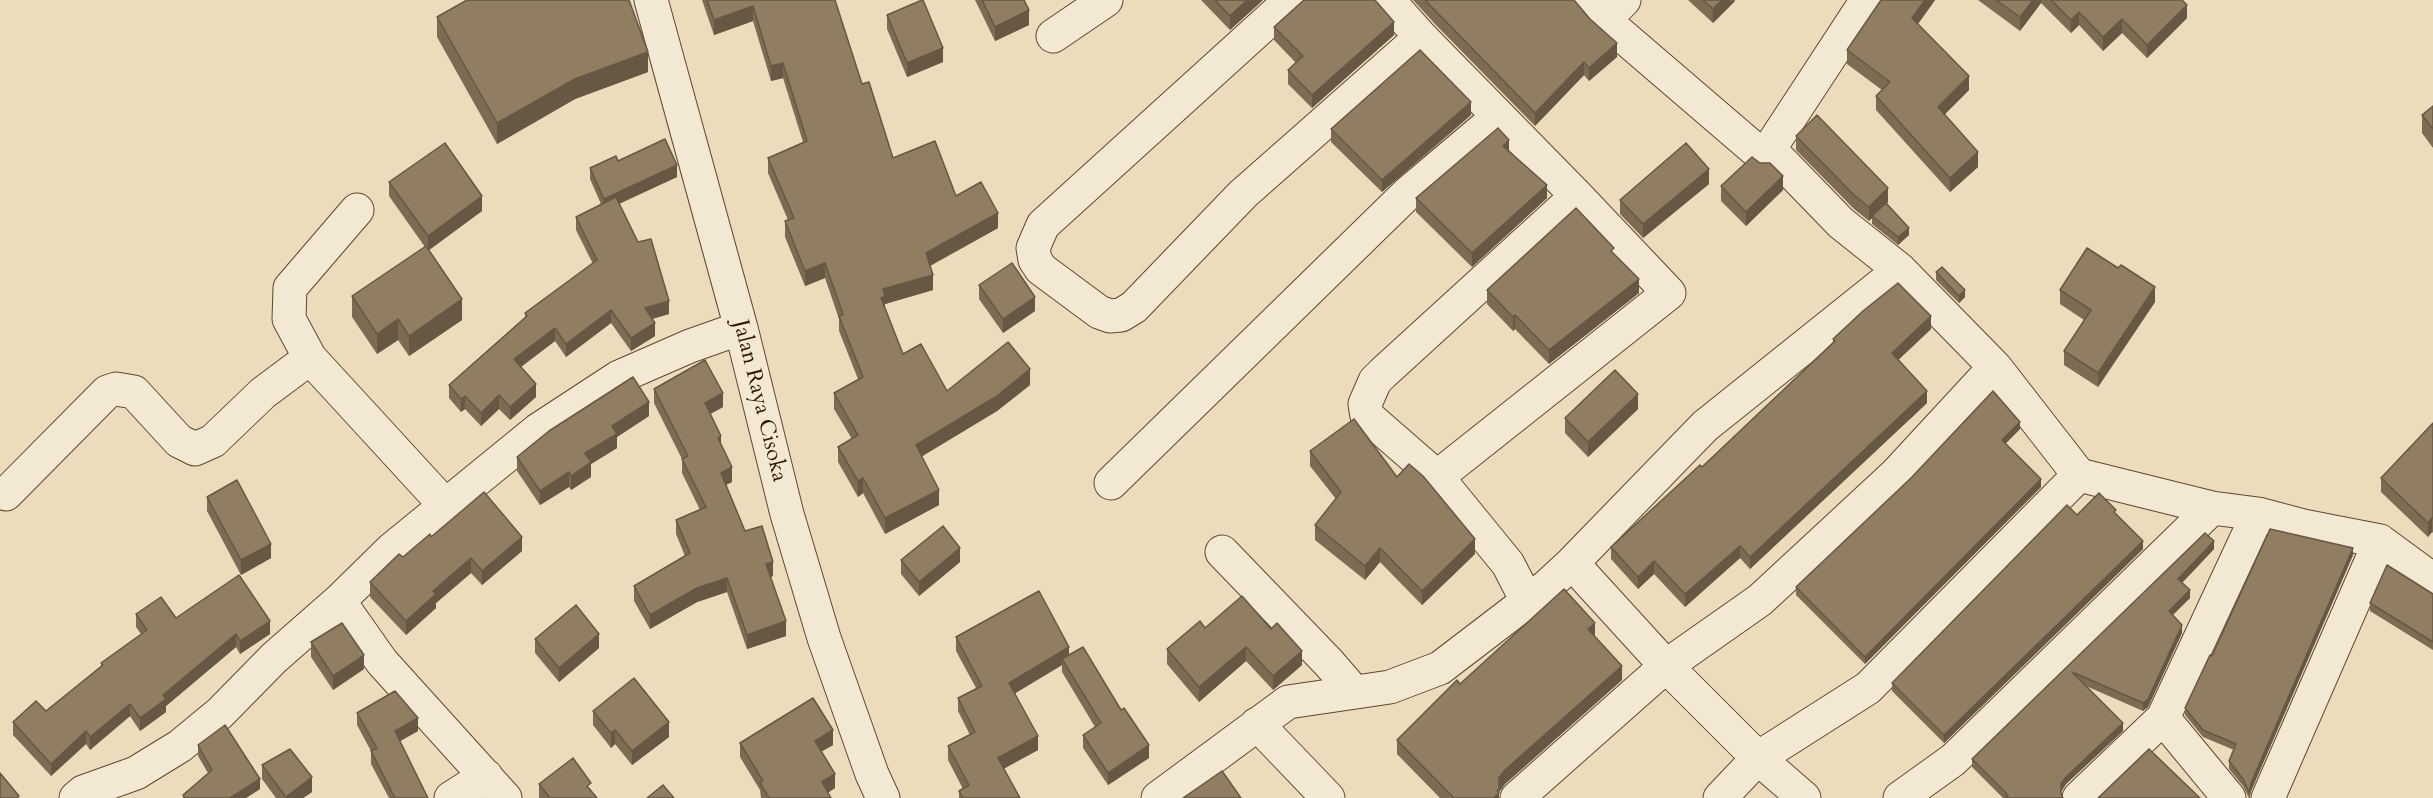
<!DOCTYPE html>
<html>
<head>
<meta charset="utf-8">
<style>
  body { margin:0 }
  canvas { display:block; background:#eddcbb }
</style>
</head>
<body>
<canvas width="2433" height="798"></canvas>
<script>
const ctx = document.querySelector('canvas').getContext('2d');
ctx.lineJoin = 'round';
const toPath = rows => new Path2D(rows.map(r => 'M' + r).join(''));
function strokePath(path, color, width, dash) { ctx.strokeStyle = color; ctx.lineWidth = width; ctx.lineCap = dash ? 'butt' : 'round'; ctx.setLineDash(dash || []); ctx.stroke(path); }
function paint(path, color) { ctx.fillStyle = color; ctx.fill(path, 'evenodd'); }
function drawText(font, color, halo, rows, align = 'center') {
  ctx.font = font + ' Cardo,serif'; ctx.lineWidth = 5; ctx.setLineDash([]); ctx.textBaseline = 'middle'; ctx.strokeStyle = halo; ctx.fillStyle = color; for (const [text, x, y, turn = 0] of rows) {
    ctx.save(); ctx.translate(x, y); ctx.rotate((+turn || 0) * Math.PI / 180); ctx.textAlign = isNaN(turn) ? turn : align; if (halo) ctx.strokeText(text, 0, 0); ctx.fillText(text, 0, 0); ctx.restore();
  }
}
const minor = toPath([
  [651,0,741,328,787,514,824,638,872,774,883,798],
  [1291,0,1043,225,1033,248,1035,260,1041,269,1099,312,1110,316,1121,315,1134,307,1243,194,1421,37],
  [1388,0,1421,37,1577,196,1669,293,1437,477],
  [1587,0,1604,20,1624,0],
  [1604,20,1766,159],
  [1053,36,1106,0],
  [357,210,290,288,289,319,310,358,445,505],
  [1900,270,1995,367,2079,475,2212,508],
  [1111,483,1409,192,1498,117],
  [6,494,107,392,116,389,134,392,179,441,195,449,213,441,263,393,310,358],
  [1222,552,1329,663,1354,692],
  [1572,563,1666,666,1758,758,1804,798],
  [339,601,382,662,505,798],
  [1527,601,1508,564,1437,477,1367,416,1365,404,1375,381,1383,373,1577,196],
  [2163,718,2258,514],
  [1257,724,1328,798],
  [76,798,83,792,136,773,180,746,220,713,274,658,339,601,392,549,538,430,619,377,690,346,741,328],
  [451,798,486,776],
  [1158,798,1288,702,1390,687,1440,668,1546,587,1572,563,1705,426,1900,270,1841,223,1776,156,1766,159,1772,145,1867,0],
  [1517,798,1666,666,1760,600,1897,473,1995,367],
  [1720,798,1758,758,1868,688,2079,475],
  [1900,798,1953,760,2212,508,2258,514,2303,526,2380,541,2433,580],
  [2079,798,2163,718,2229,798],
  [2268,798,2380,541]
]);
strokePath(minor, '#5e482f', 35);
strokePath(minor, '#f3e8d3', 33);
paint(toPath([
  [702,0,835,0,862,84,893,158,956,196,998,228,930,266,933,290,885,304,885,307,903,354,947,391,1030,385,997,411,922,456,939,505,885,534,863,493,858,497,838,462,838,447,852,439,834,409,834,393,858,379,839,331,839,319,825,278,805,286,785,237,785,221,788,220,768,173,768,158,803,142,783,78,771,81,753,21,714,35],
  [975,0,1024,0,1029,25,995,41],
  [1201,0,1263,0,1230,30],
  [1413,0,1574,0,1617,57,1589,81,1584,75,1535,126,1435,24],
  [1688,0,1735,0,1735,1,1713,23],
  [1881,0,1935,0,1918,24,1969,90,1945,114,1978,167,1950,192,1876,110,1876,96,1882,90,1847,64,1847,50],
  [1978,0,2182,0,2187,18,2147,58,2122,33,2103,51,2079,25,2071,33,2041,3,2020,31],
  [887,15,943,62,907,77,887,29],
  [437,17,648,72,575,99,497,144,437,37],
  [1274,27,1394,35,1312,108,1288,84,1288,70,1296,63,1274,40],
  [2433,106,2433,148,2422,133,2422,115],
  [1471,115,1382,192,1331,142,1331,129],
  [1796,136,1888,202,1886,204,1909,235,1898,245,1872,224,1872,218,1869,221,1854,209,1796,150],
  [1509,151,1547,198,1472,267,1416,212,1416,198],
  [618,161,677,177,619,203,669,314,652,319,655,336,631,351,611,323,566,357,555,341,521,367,536,397,510,420,499,409,481,426,465,409,461,412,449,398,449,385,525,317,525,313,593,264,576,230,576,217,601,204,590,179,590,168],
  [389,182,482,211,428,250,462,320,409,356,398,340,377,354,352,317,352,296,425,247,389,196],
  [1709,184,1643,238,1620,214,1620,200],
  [1721,186,1783,190,1746,226,1721,201],
  [1614,255,1639,293,1549,364,1515,329,1513,331,1487,304,1487,290],
  [1936,272,1965,297,1959,303,1936,280],
  [979,285,1035,311,1003,333,979,299],
  [2060,290,2155,302,2098,387,2064,365,2064,351,2084,320,2060,304],
  [1931,329,1898,360,1927,403,1750,569,1740,558,1685,607,1654,574,1638,589,1611,559,1611,547,1702,467,1833,342,1833,339],
  [654,389,723,407,710,414,721,445,732,482,726,485,745,531,773,576,771,577,786,636,747,649,727,592,697,602,650,629,634,601,634,586,685,556,676,534,676,520,700,510,682,473,682,459,654,403],
  [1638,409,1588,457,1565,433,1565,418],
  [649,416,617,437,617,448,591,464,591,477,571,490,569,487,540,505,517,471,517,457],
  [2433,423,2433,533,2432,532,2428,537,2381,492,2381,478],
  [2020,429,2005,444,2041,487,1865,664,1796,595,1796,587],
  [1310,451,1397,477,1475,554,1422,605,1380,562,1365,580,1315,540,1315,525,1336,499,1310,466],
  [207,497,271,558,241,575,207,511],
  [2116,514,2143,549,1944,743,1892,691,1892,683,2077,515],
  [431,537,522,551,482,585,471,573,436,603,436,608,406,635,370,597,370,582],
  [2214,549,2182,583,2190,598,2172,615,2182,633,2148,707,2143,711,2086,686,2123,731,2066,784,2061,792,2061,795,2063,798,2003,798,1972,767,1972,759],
  [2353,555,2251,791,2250,798,2249,798,2243,786,2229,769,2229,761,2234,750,2203,737,2185,715,2185,708,2212,656],
  [901,560,960,562,919,596,901,574],
  [2433,594,2433,650,2370,611,2370,603],
  [136,614,176,618,270,634,240,654,236,647,166,706,166,712,140,731,130,716,90,750,86,744,51,776,13,735,13,722,46,711,101,666,101,663,141,634,136,627],
  [1205,628,1302,665,1273,690,1246,661,1199,702,1167,664,1167,649],
  [956,637,1069,655,1149,758,1108,785,1083,748,1083,735,1095,727,1062,672,1062,665,1015,693,1038,750,1004,768,1020,798,959,798,959,791,963,789,948,760,948,746,970,735,958,711,958,698,976,688,956,651],
  [1595,637,1622,680,1505,784,1499,792,1499,798,1440,798,1397,754,1397,740,1460,684],
  [535,639,599,648,559,682,535,653],
  [311,642,364,669,333,690,311,657],
  [593,711,669,737,632,765,615,744,611,748,593,725],
  [357,713,418,731,400,741,428,798,389,798,371,764,371,751,357,725],
  [740,743,833,745,821,752,835,788,828,793,831,798,761,798,760,790,740,757],
  [198,745,260,789,246,798,183,798,183,795,208,773,198,756],
  [262,765,312,792,303,798,276,798,262,779],
  [539,784,591,790,597,798,539,798]
]), '#7d6c53');
paint(toPath([
  [1247,0,1263,0,1230,30,1230,16],
  [1722,0,1735,1,1713,23,1713,9],
  [1925,0,1935,0,1912,32,1912,18],
  [2033,0,2041,0,2041,3,2020,31,2020,17],
  [2187,5,2187,18,2147,58,2147,45],
  [753,6,753,21,714,35,714,20],
  [1029,10,1029,25,995,41,995,27],
  [2079,12,2079,25,2071,33,2071,20],
  [2122,19,2122,33,2103,51,2103,37],
  [1394,22,1394,35,1312,108,1312,95],
  [1617,43,1617,57,1589,81,1589,68],
  [943,48,943,62,907,77,907,63],
  [648,52,648,72,575,99,497,144,497,123,575,79],
  [1584,62,1584,75,1535,126,1535,113],
  [783,63,783,78,771,81,771,66],
  [1969,76,1969,90,1938,121,1938,107],
  [1471,102,1471,115,1382,192,1382,180],
  [1509,140,1509,153,1503,146],
  [1978,152,1978,167,1950,192,1950,178],
  [677,165,677,177,604,211,604,199],
  [1709,169,1709,184,1643,238,1643,224],
  [1783,176,1783,190,1746,226,1746,212],
  [1547,185,1547,198,1472,267,1472,253],
  [1888,188,1888,202,1869,221,1869,207],
  [482,196,482,211,428,251,428,236],
  [998,213,998,228,926,268,926,253],
  [1909,228,1909,235,1898,245,1898,237],
  [825,263,825,278,805,286,805,271],
  [933,275,933,290,885,304,885,311,881,298,883,289],
  [1639,279,1639,293,1549,364,1549,350],
  [2155,287,2155,302,2098,387,2098,373],
  [1965,290,1965,297,1959,303,1959,296],
  [1035,297,1035,311,1003,333,1003,319],
  [462,299,462,320,409,356,409,336],
  [669,301,669,314,645,321,645,308],
  [611,310,611,323,566,357,566,344],
  [1515,315,1515,329,1513,331,1513,317],
  [1931,316,1931,329,1892,366,1892,353],
  [398,319,398,340,377,354,377,334],
  [655,323,655,336,631,351,631,338],
  [555,328,555,341,514,372,514,359],
  [1030,369,1030,385,997,411,916,460,916,445],
  [536,384,536,397,510,420,510,407],
  [1927,391,1927,403,1750,569,1750,557],
  [723,393,723,407,705,417,705,403],
  [1638,394,1638,409,1588,457,1588,442],
  [499,395,499,409,481,426,481,413],
  [465,396,465,409,461,412,461,399],
  [649,402,649,416,617,437,617,448,591,464,591,477,571,490,571,476,585,453,612,426],
  [2020,422,2020,429,2002,447,2002,440],
  [721,436,721,450,718,438],
  [732,467,732,482,721,487,721,473],
  [569,472,569,487,540,505,540,491],
  [863,478,863,493,858,497,858,481],
  [2041,479,2041,487,1865,664,1865,657],
  [939,490,939,505,885,534,885,518],
  [2432,518,2432,532,2428,537,2428,523],
  [522,537,522,551,482,585,482,571],
  [1475,539,1475,554,1422,605,1422,591],
  [2143,541,2143,549,1944,743,1944,735],
  [2214,541,2214,549,2178,587,2178,579],
  [271,544,271,558,241,575,241,560],
  [1740,546,1740,558,1685,607,1685,594],
  [960,548,960,562,919,596,919,582],
  [1380,548,1380,562,1365,580,1365,566],
  [2353,548,2353,555,2251,791,2249,798,2251,783],
  [471,558,471,573,436,603,436,608,406,635,406,621,433,591],
  [1654,561,1654,574,1638,589,1638,577],
  [773,562,773,576,766,578,766,564],
  [727,578,727,592,697,602,650,629,650,615,697,588],
  [2190,590,2190,598,2169,619,2169,611],
  [270,621,270,634,240,654,240,641],
  [786,621,786,636,747,649,747,635],
  [1595,623,1595,637,1588,629],
  [2182,625,2182,633,2148,707,2143,711,2143,703],
  [236,634,236,647,166,706,166,712,140,731,140,718,163,695],
  [599,634,599,648,559,682,559,668],
  [1069,647,1069,661,1062,659,1062,665,1009,697,1009,683],
  [1246,647,1246,661,1199,702,1199,687],
  [1302,651,1302,665,1273,690,1273,676],
  [364,655,364,669,333,690,333,676],
  [1622,666,1622,680,1505,784,1499,792,1499,798,1494,798,1499,778,1505,770],
  [130,704,130,716,90,750,90,737],
  [418,718,418,731,395,744,395,731],
  [669,722,669,737,632,765,632,751],
  [2123,723,2123,731,2066,784,2061,792,2061,784,2066,777],
  [615,730,615,744,611,748,611,733],
  [833,730,833,745,815,755,815,741],
  [86,731,86,744,51,776,51,764],
  [1038,736,1038,750,998,772,998,758],
  [1149,745,1149,758,1108,785,1108,773],
  [835,774,835,788,822,796,822,782],
  [312,777,312,792,303,798,286,798,286,797],
  [260,779,260,789,246,798,230,798]
]), '#665844');
const building = toPath([
  [467,0,629,0,648,52,575,79,497,123,437,17,467,0],
  [707,0,835,0,862,84,869,82,893,158,935,141,956,196,981,182,998,213,926,253,933,275,883,289,885,296,881,298,903,354,921,344,947,391,1008,342,1030,369,997,396,916,445,939,490,885,518,863,478,858,481,838,447,858,435,834,393,863,377,839,316,843,314,825,263,805,271,785,221,794,218,768,158,807,141,783,63,771,66,753,6,714,20,707,0],
  [922,0,923,0,943,48,907,63,887,15,922,0],
  [982,0,1024,0,1029,10,995,27,982,0],
  [1215,0,1247,0,1230,16,1215,0],
  [1304,0,1375,0,1394,22,1312,95,1288,70,1303,56,1274,27,1304,0],
  [1425,0,1574,0,1590,19,1617,43,1589,68,1584,62,1535,113,1425,0],
  [1703,0,1722,0,1713,9,1703,0],
  [1881,0,1925,0,1912,18,1969,76,1938,107,1978,152,1950,178,1876,96,1890,82,1847,50,1881,0],
  [1996,0,2033,0,2020,17,1996,0],
  [2051,0,2182,0,2187,5,2147,45,2122,19,2103,37,2079,12,2071,20,2051,0],
  [1420,50,1471,102,1382,180,1331,129,1420,50],
  [2433,106,2433,129,2422,115,2433,106],
  [1817,115,1888,188,1869,207,1854,195,1796,136,1817,115],
  [1498,128,1509,140,1503,146,1547,185,1472,253,1416,198,1498,128],
  [665,139,677,165,604,199,590,168,616,156,618,161,665,139],
  [445,143,482,196,428,236,389,182,445,143],
  [1686,143,1709,169,1643,224,1620,200,1686,143],
  [1752,157,1760,163,1770,163,1783,176,1746,212,1721,186,1752,157],
  [616,197,638,242,651,239,669,301,645,308,655,323,631,338,611,310,566,344,555,328,514,359,536,384,510,407,499,395,481,413,465,396,461,399,449,385,527,316,525,313,597,260,576,217,616,197],
  [1886,203,1909,228,1898,237,1872,216,1886,203],
  [1576,208,1614,248,1611,251,1639,279,1549,350,1515,315,1513,317,1487,290,1576,208],
  [426,246,462,299,409,336,398,319,377,334,352,296,426,246],
  [2087,248,2118,268,2121,265,2155,287,2098,373,2064,351,2091,310,2060,290,2087,248],
  [1012,263,1035,297,1003,319,979,285,1012,263],
  [1942,267,1965,290,1959,296,1936,272,1942,267],
  [1898,283,1931,316,1892,353,1927,391,1750,557,1740,546,1685,594,1654,561,1638,577,1611,547,1700,465,1702,467,1835,341,1833,339,1863,311,1898,283],
  [705,360,723,393,705,403,721,436,718,438,732,467,721,473,745,531,762,526,773,562,766,564,786,621,747,635,727,578,697,588,650,615,634,586,690,553,676,520,706,507,682,459,688,456,654,389,705,360],
  [1615,370,1638,394,1588,442,1565,418,1615,370],
  [633,377,649,402,612,426,617,434,585,453,591,462,571,476,569,472,540,491,517,457,549,431,633,377],
  [1993,391,2020,422,2002,440,2041,479,1865,657,1796,587,1911,478,1993,391],
  [1354,419,1397,477,1409,464,1423,476,1475,539,1422,591,1380,548,1365,566,1315,525,1341,492,1310,451,1354,419],
  [2433,423,2433,519,2432,518,2428,523,2381,478,2433,423],
  [237,480,271,544,241,560,207,497,237,480],
  [484,492,522,537,482,571,471,558,433,591,436,594,406,621,370,582,399,554,403,557,430,534,431,537,484,492],
  [2099,493,2116,510,2114,512,2143,541,1944,735,1892,683,2067,505,2077,515,2099,493],
  [943,526,960,548,919,582,901,560,943,526],
  [2270,529,2353,548,2251,783,2249,792,2243,779,2229,761,2236,744,2203,730,2185,708,2210,655,2212,656,2270,529],
  [2205,533,2214,541,2178,579,2190,590,2169,611,2182,625,2148,699,2143,703,2072,672,2123,723,2066,777,2061,784,2061,794,2063,798,2007,798,2006,797,2008,795,1972,759,2205,533],
  [2387,565,2433,594,2433,642,2370,603,2387,565],
  [239,575,270,621,240,641,236,634,163,695,166,699,140,718,130,704,90,737,86,731,51,764,13,722,36,701,46,711,103,665,101,663,147,630,136,614,161,597,176,618,239,575],
  [1564,589,1595,623,1588,629,1622,666,1505,770,1499,778,1499,789,1497,791,1499,793,1494,798,1454,798,1397,740,1457,680,1460,684,1564,589],
  [1039,591,1069,647,1009,683,1038,736,998,758,1020,798,963,798,959,791,969,785,948,746,975,732,958,698,982,686,956,637,1039,591],
  [1242,596,1271,629,1277,623,1302,651,1273,676,1246,647,1199,687,1167,649,1200,621,1205,628,1242,596],
  [576,605,599,634,559,668,535,639,576,605],
  [342,623,364,655,333,676,311,642,342,623],
  [1083,647,1121,710,1124,708,1149,745,1108,773,1083,735,1101,723,1062,659,1083,647],
  [634,678,669,722,632,751,615,730,611,733,593,711,634,678],
  [395,691,418,718,395,731,428,798,395,798,371,751,377,748,357,713,395,691],
  [813,698,833,730,815,741,835,774,822,782,831,798,769,798,760,783,763,781,740,743,813,698],
  [225,725,260,779,230,798,185,798,183,795,212,770,198,745,225,725],
  [290,749,312,777,286,797,262,765,290,749],
  [2149,749,2200,798,2098,798,2149,749],
  [573,758,591,783,587,786,597,798,550,798,539,784,573,758],
  [1222,771,1241,798,1183,798,1222,771],
  [0,773,19,796,17,798,0,798,0,773],
  [663,785,674,798,647,798,663,785]
]);
paint(building, '#917d61');
strokePath(building, '#665844', 1.5);
drawText('22px', '#2e1700', '#f3e8d3', [
  ["Jalan Raya Cisoka",759,401,76]
]);
</script>
</body>
</html>
